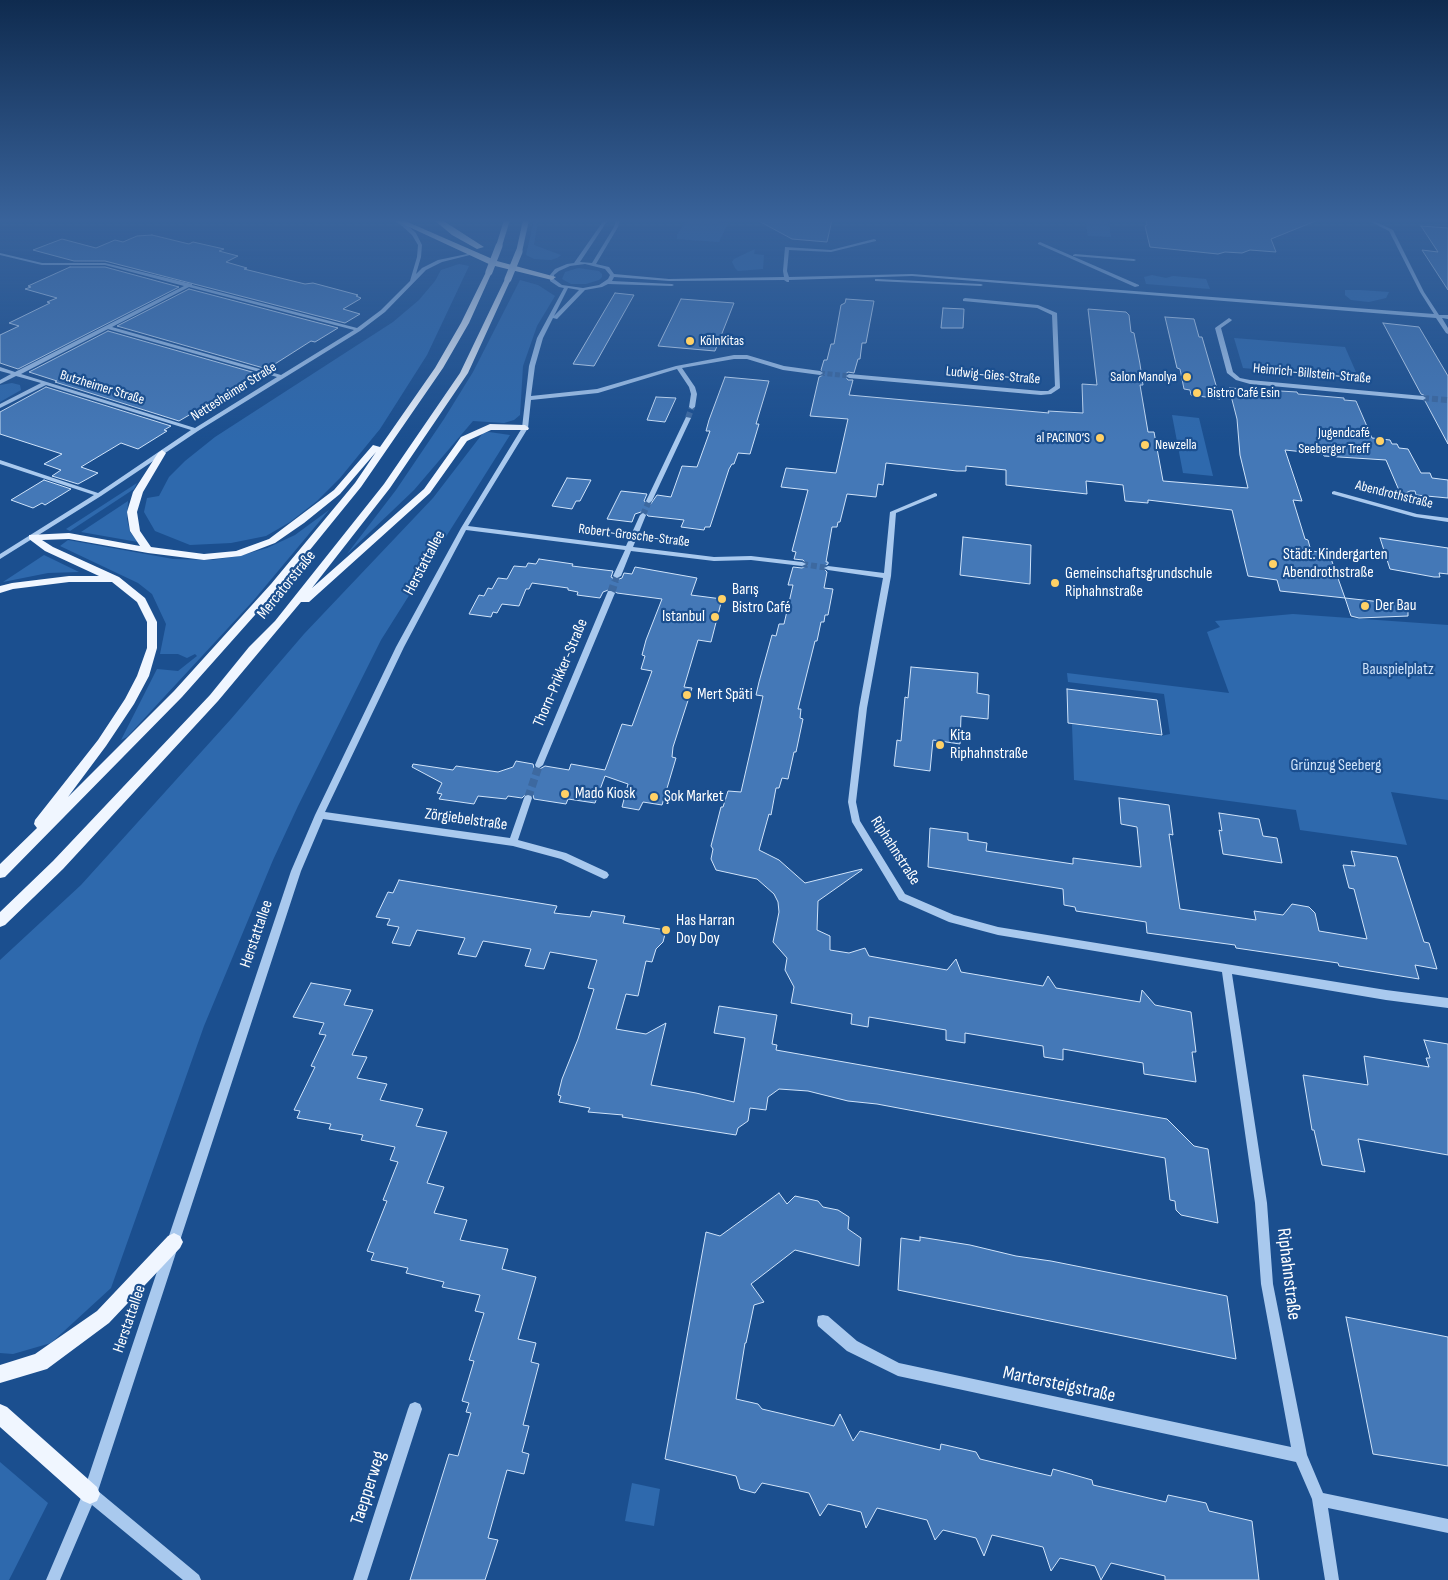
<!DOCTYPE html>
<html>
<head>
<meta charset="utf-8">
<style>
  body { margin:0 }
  canvas { display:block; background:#1b4f8f }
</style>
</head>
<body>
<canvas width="1448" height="1580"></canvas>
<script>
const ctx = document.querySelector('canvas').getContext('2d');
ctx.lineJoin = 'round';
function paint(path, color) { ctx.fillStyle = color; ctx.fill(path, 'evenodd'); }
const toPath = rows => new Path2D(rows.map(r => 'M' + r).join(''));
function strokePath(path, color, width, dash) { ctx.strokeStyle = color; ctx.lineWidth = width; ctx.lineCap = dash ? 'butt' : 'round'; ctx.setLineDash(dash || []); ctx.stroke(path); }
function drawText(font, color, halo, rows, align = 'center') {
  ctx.font = font + ' "Sofia Sans Condensed",sans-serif'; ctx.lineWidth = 4.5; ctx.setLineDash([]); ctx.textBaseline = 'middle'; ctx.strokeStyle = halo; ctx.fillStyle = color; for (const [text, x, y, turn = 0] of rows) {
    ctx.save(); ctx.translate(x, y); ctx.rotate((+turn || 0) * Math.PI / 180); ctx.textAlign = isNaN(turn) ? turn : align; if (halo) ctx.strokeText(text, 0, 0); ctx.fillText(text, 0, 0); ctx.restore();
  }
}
paint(toPath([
  [534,220,538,220,534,245,561,255,557,258,551,260,534,259,526,255],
  [686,220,720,220,719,222,728,223,719,242,677,239,677,235],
  [1085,220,1108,220,1111,237,1088,236],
  [755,249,754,254,764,255,763,269,738,271,735,268,732,262,734,259],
  [459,264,469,266,427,355,380,429,340,478,317,501,290,522,266,536,231,543,190,545,155,531,144,512,147,498,159,496,169,477,185,461,215,437,393,322,419,300,435,281,441,270],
  [578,268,599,271,602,274,602,277,599,280,586,284,571,284,562,279,565,272],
  [1152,275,1166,278,1173,276,1206,279,1210,289,1146,284,1144,277],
  [520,280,538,285,555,296,537,326,523,366,520,415,514,420,504,423,473,421,414,490,347,554,396,490,444,419,473,372],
  [1345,290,1360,290,1389,292,1386,298,1369,302,1351,300,1345,295],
  [1234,338,1345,347,1359,379,1243,368],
  [12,383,20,385,21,390,0,402,0,385],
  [1172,415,1199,418,1213,476,1183,473],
  [489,432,510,435,381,640,298,806,273,860,204,1026,111,1288,51,1343,13,1354,0,1353,0,960,81,885,231,719,304,634,433,498,483,433],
  [137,483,134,489,70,531,66,529],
  [128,501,127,519,130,532,138,542,81,532],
  [329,510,253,601,127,737,121,740,157,669,178,671,197,656,195,654,187,658,178,654,160,654,166,624,152,594,138,583,60,546,68,540,173,559,212,560,239,556,267,548,295,535],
  [44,555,79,572,48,573,3,582],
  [1293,614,1448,625,1448,800,1391,792,1407,845,1300,830,1296,810,1074,780,1072,724,1161,736,1170,734,1164,694,1068,682,1067,673,1229,693,1207,632,1220,627,1215,621],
  [0,1462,48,1503,9,1580,0,1580],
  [632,1483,660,1489,654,1526,625,1521]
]), '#2e69ad');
const building = toPath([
  [757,220,832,220,827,242,792,239,757,220],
  [1146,220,1318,220,1271,239,1276,252,1250,250,1242,253,1225,252,1218,254,1150,247,1145,226,1147,225,1146,220],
  [1421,226,1448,228,1448,290,1422,250,1438,252,1421,226],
  [152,235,189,244,193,242,224,249,219,251,238,256,226,262,247,268,244,269,305,284,313,283,358,295,356,296,361,298,360,299,343,309,360,314,345,323,105,261,74,261,33,250,62,239,96,248,115,240,123,242,137,236,152,235],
  [70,267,105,267,179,287,18,369,0,363,0,335,19,326,9,323,50,303,47,302,57,298,25,289,31,287,28,286,70,267],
  [189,289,338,328,315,342,311,341,267,369,117,326,189,289],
  [615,293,634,295,594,366,573,364,615,293],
  [681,299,734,303,715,351,658,346,681,299],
  [846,299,874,301,866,343,862,343,860,359,858,359,854,373,848,372,844,375,848,380,853,380,849,395,1049,413,1048,411,1083,413,1082,384,1097,385,1088,309,1126,312,1129,315,1131,332,1134,333,1140,364,1143,385,1140,385,1148,432,1154,432,1163,481,1248,488,1240,455,1237,419,1229,388,1297,392,1298,394,1344,398,1344,400,1356,401,1372,438,1390,440,1392,444,1397,444,1399,448,1408,449,1421,473,1430,473,1432,478,1448,480,1448,498,1416,495,1415,491,1410,491,1401,495,1386,460,1324,456,1323,454,1285,450,1302,501,1293,500,1305,539,1308,540,1311,551,1329,553,1345,598,1280,591,1277,580,1248,576,1232,510,1148,500,1148,503,1125,501,1123,485,1086,481,1087,494,1006,485,1006,470,966,466,966,471,957,471,886,463,883,485,878,484,876,497,847,494,840,522,838,522,837,527,832,527,826,562,828,562,828,564,822,567,827,572,824,588,833,589,828,615,825,615,824,622,821,622,817,641,815,641,798,709,801,709,800,718,803,719,796,752,794,752,788,779,782,778,779,788,776,788,771,815,769,814,759,850,779,860,805,883,862,869,862,870,818,901,817,930,830,936,830,950,849,953,865,948,869,956,947,970,956,959,961,972,1043,986,1048,976,1056,988,1140,1002,1142,990,1155,1005,1191,1012,1196,1052,1192,1052,1196,1082,1144,1074,1143,1063,1063,1049,1063,1060,1044,1057,1043,1046,965,1033,965,1043,946,1040,946,1030,869,1017,868,1027,851,1024,852,1014,791,1003,794,987,785,970,787,958,773,942,779,912,778,902,774,894,757,879,716,870,711,859,713,849,711,846,721,807,723,807,728,791,741,792,763,696,756,695,759,682,772,635,776,636,779,624,784,624,793,585,788,585,793,567,802,568,808,565,803,560,794,559,796,552,792,551,808,490,781,487,786,468,836,473,848,419,810,416,819,377,825,374,821,370,824,360,827,360,831,344,834,344,841,305,845,303,846,299],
  [943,308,964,309,963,328,941,328,943,308],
  [1165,317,1194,319,1199,337,1202,337,1220,399,1191,395,1190,390,1184,389,1180,369,1177,368,1165,317],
  [1383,323,1419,327,1448,376,1448,444,1425,401,1428,397,1421,394,1383,323],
  [108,331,259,374,179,421,55,382,57,381,29,372,108,331],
  [725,377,769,381,756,424,759,424,750,454,738,453,734,464,732,464,729,469,710,527,705,527,704,530,681,527,684,520,648,516,644,511,635,514,632,522,607,519,621,491,647,494,644,501,650,505,657,495,671,497,682,466,697,467,710,431,706,431,709,420,725,377],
  [46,387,171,426,164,430,167,431,138,449,121,443,81,467,98,473,78,484,52,476,61,470,44,464,62,454,0,434,0,412,46,387],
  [656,397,676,398,665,422,647,420,656,397],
  [567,478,591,480,580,501,576,501,572,509,552,506,567,478],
  [44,480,71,489,45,505,42,503,33,508,11,500,44,480],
  [963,537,1031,545,1030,584,960,575,963,537],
  [1380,538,1448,548,1448,574,1439,573,1440,577,1434,577,1390,569,1380,538],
  [539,559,573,564,572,566,613,571,611,577,616,580,622,578,624,573,632,574,635,567,697,578,691,595,722,599,711,642,698,640,684,687,692,688,673,747,672,757,676,758,662,805,643,802,639,810,622,807,628,784,605,776,595,803,568,799,566,804,534,799,533,795,527,793,522,798,508,796,506,799,478,796,474,804,439,799,442,794,437,793,442,783,412,767,413,764,453,770,456,766,498,772,513,767,516,761,533,764,534,768,538,770,545,766,569,770,571,764,605,770,622,724,632,726,652,671,641,669,645,656,642,655,646,640,662,599,617,593,611,589,603,592,600,598,577,595,578,592,568,590,568,588,532,583,529,589,526,589,519,606,502,604,497,613,493,612,491,617,469,614,479,595,484,596,488,588,492,589,498,578,507,579,514,566,526,567,528,563,536,564,539,559],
  [1345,598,1408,605,1408,616,1359,618,1351,616,1345,598],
  [911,667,978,673,977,693,989,695,988,719,961,716,960,744,933,740,930,771,894,766,897,740,901,741,905,697,908,698,911,667],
  [1067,689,1157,700,1162,735,1068,723,1067,689],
  [1119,798,1169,805,1173,835,1169,834,1180,909,1256,920,1254,911,1283,915,1292,904,1309,907,1315,913,1319,931,1367,939,1354,889,1349,888,1343,865,1355,866,1351,851,1397,857,1424,942,1429,943,1437,969,1415,965,1419,979,1339,966,1338,963,1236,948,1235,945,1147,933,1146,922,1076,911,1075,907,1064,905,1063,889,928,867,930,828,968,833,968,840,987,843,986,851,1073,864,1073,858,1141,867,1137,827,1121,824,1119,798],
  [1219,813,1259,819,1263,836,1277,838,1282,863,1223,854,1219,830,1222,831,1219,813],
  [399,880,557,906,554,913,590,917,592,911,625,916,623,923,666,930,663,942,656,949,652,962,646,961,638,996,626,994,616,1029,646,1034,666,1023,651,1085,696,1093,734,1102,745,1038,714,1033,719,1006,777,1015,772,1044,777,1045,776,1050,1167,1119,1194,1146,1208,1149,1218,1223,1181,1215,1176,1210,1175,1201,1170,1200,1165,1158,877,1104,848,1101,808,1091,779,1089,768,1097,766,1110,750,1108,748,1121,738,1128,736,1135,622,1117,623,1115,588,1112,590,1108,559,1102,561,1096,558,1095,562,1079,578,1039,594,989,588,988,597,960,550,952,544,969,525,966,531,949,483,941,476,957,458,954,465,938,417,930,410,946,392,943,399,927,387,925,390,919,376,917,388,892,393,893,399,880],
  [311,983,351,990,344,1005,373,1010,352,1055,367,1057,357,1078,387,1084,380,1100,423,1109,416,1126,447,1132,427,1183,444,1187,434,1213,467,1220,460,1240,508,1249,502,1269,536,1277,518,1339,536,1343,531,1362,539,1364,523,1425,529,1426,522,1452,529,1454,524,1474,507,1470,488,1538,498,1540,485,1580,410,1580,449,1454,458,1456,471,1413,466,1412,469,1403,462,1401,474,1361,469,1360,484,1313,475,1311,480,1295,442,1287,444,1282,406,1273,408,1268,371,1260,374,1253,367,1251,387,1201,383,1200,398,1162,390,1160,395,1147,361,1140,363,1135,329,1129,331,1124,297,1118,300,1111,294,1110,315,1067,311,1066,326,1035,319,1034,324,1023,293,1017,311,983],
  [1424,1040,1448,1044,1448,1155,1358,1139,1365,1172,1322,1165,1314,1130,1312,1130,1303,1075,1368,1085,1364,1056,1429,1067,1426,1058,1430,1058,1424,1040],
  [779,1193,787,1204,795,1196,818,1201,823,1207,838,1210,849,1217,848,1229,861,1238,859,1266,795,1250,751,1284,764,1302,754,1305,746,1343,745,1343,736,1399,758,1404,762,1409,834,1426,840,1414,853,1441,860,1431,940,1450,941,1444,976,1452,980,1459,1051,1476,1053,1469,1092,1480,1093,1485,1166,1502,1168,1495,1206,1503,1209,1511,1252,1521,1259,1580,1165,1580,1165,1576,1111,1563,1101,1580,1095,1566,1060,1558,1051,1571,1043,1547,992,1535,984,1556,976,1538,943,1530,935,1540,927,1520,877,1508,866,1528,861,1512,828,1504,820,1516,809,1493,762,1483,755,1493,740,1489,736,1476,665,1459,706,1232,720,1236,779,1193],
  [920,1237,970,1245,1016,1256,1051,1261,1227,1296,1236,1359,898,1290,901,1238,920,1241,920,1237],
  [1346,1317,1448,1337,1448,1466,1373,1454,1346,1317]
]);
paint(building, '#4478b7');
strokePath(building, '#cfe3fa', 1);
strokePath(toPath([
  [820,373,849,376]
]), '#3d69a0', 5, [5, 2.5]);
strokePath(toPath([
  [1423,398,1448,400],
  [688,418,692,407],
  [643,515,649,501],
  [802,564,828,568],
  [615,582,617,576]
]), '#3d69a0', 6, [6, 3]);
strokePath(toPath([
  [611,593,615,581],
  [528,798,539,765]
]), '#3d69a0', 8, [8, 4]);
paint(toPath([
  [393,220,398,220,406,224,416,233,422,245,421,257,416,274,422,268,438,260,472,253,474,254,442,262,426,270,385,312,360,331,198,431,101,496,0,559,0,554,94,495,0,464,0,460,98,493,191,430,46,385,0,408,0,404,41,383,16,376,0,384,0,380,11,374,0,371,0,367,15,372,184,286,105,265,42,265,0,255,0,253,42,263,105,263,192,284,192,285,357,328,381,310,410,281,417,257,418,245,412,235,402,226,393,220],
  [189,287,354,330,281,375,112,327,189,287],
  [108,329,277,377,195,428,21,374,108,329],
  [604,220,608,220,580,262,592,263,614,227,616,220,620,220,618,227,596,264,609,267,614,274,669,279,784,277,783,271,785,247,831,250,874,239,876,240,876,241,831,252,789,250,787,271,789,277,912,274,1434,314,1420,292,1389,231,1367,220,1372,220,1393,230,1424,292,1439,315,1448,315,1448,319,1442,318,1448,328,1448,334,1446,333,1436,318,912,276,789,280,789,282,787,282,784,280,669,281,614,277,612,281,672,284,674,285,672,286,608,284,602,287,585,290,557,319,553,318,543,338,535,366,531,396,597,389,676,366,734,355,747,355,784,366,820,371,823,373,820,375,783,370,747,359,734,359,682,368,695,387,697,394,695,407,692,409,689,407,691,394,689,387,677,369,598,393,531,400,528,428,468,526,626,546,640,515,643,513,646,515,633,547,714,557,751,556,802,562,806,564,802,566,751,560,714,561,631,551,621,576,617,578,613,576,625,550,466,530,404,647,325,812,510,838,524,798,525,796,528,795,531,796,532,798,518,840,566,853,607,872,609,875,607,878,604,879,561,859,513,846,323,819,301,871,98,1491,199,1575,201,1580,183,1580,92,1505,60,1580,46,1580,83,1493,291,871,315,815,396,647,461,528,522,428,529,366,537,338,564,288,559,287,550,281,550,275,555,269,567,264,574,263,604,220],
  [585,264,605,269,610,275,608,279,599,285,583,288,562,285,554,279,554,275,559,271,570,266,585,264],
  [568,288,579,290,554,316,568,288],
  [1040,242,1139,285,1139,286,1135,287,1038,244,1038,243,1040,242],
  [1075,254,1134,259,1136,260,1134,261,1073,256,1073,255,1075,254],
  [877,279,981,284,983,285,981,286,875,281,875,279,877,279],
  [965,298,1038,305,1057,313,1060,388,1051,394,1041,395,849,378,846,376,849,374,1041,391,1048,391,1055,386,1052,315,1037,308,963,301,963,299,965,298],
  [1229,318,1232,320,1231,321,1221,328,1233,372,1240,378,1250,380,1423,396,1426,398,1423,400,1250,384,1236,380,1227,373,1215,328,1229,318],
  [686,417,691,418,652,501,649,503,647,502,646,501,686,417],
  [1334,491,1417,514,1448,518,1448,522,1415,517,1332,494,1332,492,1334,491],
  [935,493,937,494,937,496,896,513,891,576,867,708,856,802,860,821,905,894,954,915,998,927,1386,990,1448,998,1448,1008,1386,1000,1232,974,1267,1203,1273,1284,1307,1455,1323,1493,1448,1519,1448,1533,1328,1508,1339,1580,1325,1580,1312,1499,1296,1462,898,1376,847,1351,818,1326,817,1321,818,1316,823,1315,828,1316,857,1341,899,1363,1291,1447,1261,1284,1255,1203,1222,972,998,935,949,922,899,900,852,822,848,802,859,708,883,578,828,570,824,568,828,566,884,573,890,512,935,493],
  [608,591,611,591,615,593,543,765,539,768,536,767,535,765,608,591],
  [415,1402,420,1404,422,1409,367,1580,353,1580,408,1409,410,1404,415,1402]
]), '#a9c9ee');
paint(toPath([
  [504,220,510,220,502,246,499,248,496,246,504,220],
  [523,220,529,220,522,252,519,254,516,252,523,220],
  [489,270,492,272,469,323,443,368,361,487,279,588,182,697,5,877,0,878,0,864,37,828,34,824,35,820,98,740,125,699,137,676,147,648,147,622,137,602,112,582,69,582,13,589,0,593,0,586,12,583,69,576,99,576,45,551,29,539,29,535,69,533,140,546,130,531,127,512,133,492,158,453,162,450,166,453,143,492,137,512,140,531,151,547,204,554,236,551,269,539,334,490,373,445,380,447,435,368,461,323,486,272,489,270],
  [376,452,355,483,271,584,174,691,68,797,106,746,134,704,149,676,157,648,157,622,145,598,119,577,53,547,42,540,69,539,148,553,204,560,241,556,275,543,304,523,340,494,376,452],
  [508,277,511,279,468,373,390,488,312,588,424,489,461,437,490,424,525,425,529,428,528,430,491,430,467,441,430,493,309,602,301,602,218,701,63,869,5,925,0,927,0,912,53,861,210,695,249,647,275,621,384,484,460,373,505,279,508,277],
  [174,1233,180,1236,183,1242,180,1248,109,1323,47,1369,0,1383,0,1365,35,1354,97,1311,168,1236,174,1233],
  [0,1404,7,1407,97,1487,100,1494,97,1501,90,1504,83,1501,0,1427,0,1404]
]), '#f0f6ff');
paint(toPath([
  [394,220,403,220,497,261,556,277,552,280,491,265,394,220],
  [434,220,442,220,484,247,477,249,452,235,434,220]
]), '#fff');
strokePath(toPath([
  [489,272,499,246],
  [508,279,519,252]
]), '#f0f6ff', 7);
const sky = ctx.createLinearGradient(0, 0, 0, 441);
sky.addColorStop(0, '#0f2b4f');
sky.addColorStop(0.5, '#39639b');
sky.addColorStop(1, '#39639b00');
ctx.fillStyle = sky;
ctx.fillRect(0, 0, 1448, 441);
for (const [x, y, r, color] of [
  [690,341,5,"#ffd166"],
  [1187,377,5,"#ffd166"],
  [1197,393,5,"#ffd166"],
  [1100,438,5,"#ffd166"],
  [1380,441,5,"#ffd166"],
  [1145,445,5,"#ffd166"],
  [1273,564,5,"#ffd166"],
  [1055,583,5,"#ffd166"],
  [722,599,5,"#ffd166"],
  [1365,606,5,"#ffd166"],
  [715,617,5,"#ffd166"],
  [687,695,5,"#ffd166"],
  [940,745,5,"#ffd166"],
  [565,794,5,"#ffd166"],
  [654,797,5,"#ffd166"],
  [666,930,5,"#ffd166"]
]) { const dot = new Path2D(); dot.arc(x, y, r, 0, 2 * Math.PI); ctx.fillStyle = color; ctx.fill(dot); strokePath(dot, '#1b4f8f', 2); }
drawText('14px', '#fff', '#1b4f8f', [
  ["KölnKitas",700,341],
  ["Salon Manolya",1177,377,"right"],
  ["Bistro Café Esin",1207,393],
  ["Jugendcafé",1370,433,"right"],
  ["Seeberger Treff",1370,449,"right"],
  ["al PACINO‘S",1090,438,"right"],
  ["Newzella",1155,445]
], 'left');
drawText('14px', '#fff', '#1b4f8f', [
  ["Heinrich-Billstein-Straße",1312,374,5],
  ["Ludwig-Gies-Straße",993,376,5],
  ["Butzheimer Straße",102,388,17],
  ["Nettesheimer Straße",234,392,-32],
  ["Abendrothstraße",1394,495,14],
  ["Robert-Grosche-Straße",634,536,7]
]);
drawText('16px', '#fff', '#1b4f8f', [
  ["Städt. Kindergarten",1283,555],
  ["Abendrothstraße",1283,573],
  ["Gemeinschaftsgrundschule",1065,574],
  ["Riphahnstraße",1065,592],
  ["Barış",732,590],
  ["Bistro Café",732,608],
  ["Der Bau",1375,606],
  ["Istanbul",705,617,"right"],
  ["Mert Späti",697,695],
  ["Kita",950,736],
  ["Riphahnstraße",950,754],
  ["Mado Kiosk",575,794],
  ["Şok Market",664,797],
  ["Has Harran",676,921],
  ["Doy Doy",676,939]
], 'left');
drawText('16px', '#fff', '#1b4f8f', [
  ["Herstattallee",425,563,-62],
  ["Mercatorstraße",287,585,-51],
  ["Thorn-Prikker-Straße",561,673,-67],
  ["Zörgiebelstraße",466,820,8],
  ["Riphahnstraße",895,851,57],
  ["Herstattallee",257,934,-71],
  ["Herstattallee",130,1319,-71]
]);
drawText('16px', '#cfe3fa', '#1b4f8f', [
  ["Bauspielplatz",1398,670],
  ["Grünzug Seeberg",1336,766]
]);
drawText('19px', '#fff', '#1b4f8f', [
  ["Riphahnstraße",1288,1274,83],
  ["Martersteigstraße",1059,1385,12],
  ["Taepperweg",369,1488,-72]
]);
</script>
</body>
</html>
